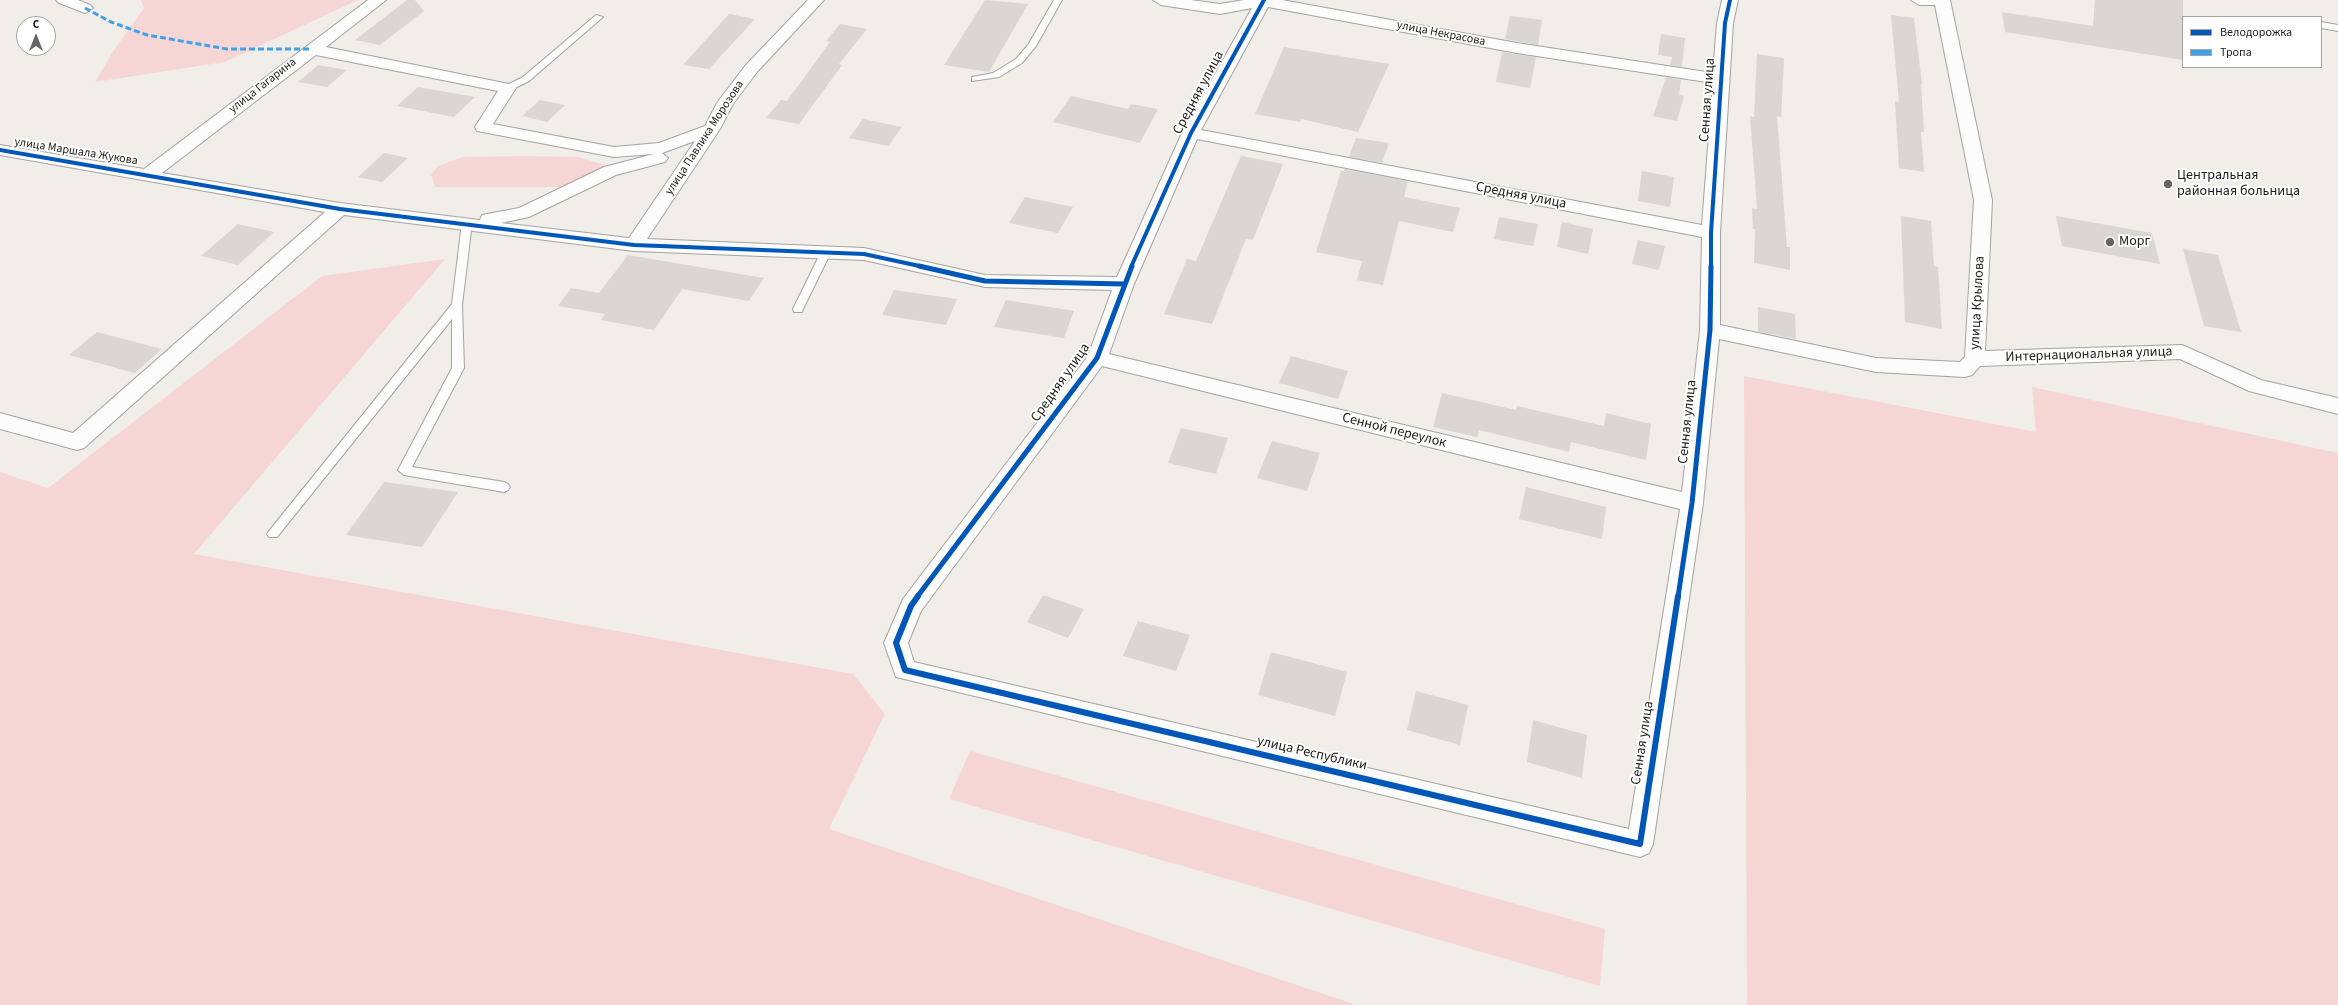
<!DOCTYPE html>
<html>
<head>
<meta charset="utf-8">
<style>
  body { margin:0 }
  #map { position:relative; width:2338px; height:1005px; overflow:hidden; background:#f1ede8; font-family:"Source Sans 3",sans-serif }
  canvas { display:block }
  .legend { position:absolute; left:2182px; top:16px; width:140px; height:52px; box-sizing:border-box; background:#fff; border:1px solid #a5a4a3; margin:0; padding:5px 7px; list-style:none; font-size:12px; color:#1e1c18 }
  .legend li { display:flex; align-items:center; gap:8px; height:20px }
  .legend b { width:20px; border:1px solid #a5a4a3 }
  .north { position:absolute; left:16px; top:16px; width:40px; height:40px; box-sizing:border-box; background:#fff; border:1px solid #a5a4a3; border-radius:50%; rotate:0deg; font-size:11px; font-weight:700; line-height:16px; text-align:center; color:#1e1c18 }
  .north::after { content:''; display:block; margin:auto; width:14px; height:18px; background:#686561; clip-path:polygon(50% 0,100% 100%,50% 72%,0 100%) }
</style>
</head>
<body>
<div id="map">
<canvas width="2338" height="1005"></canvas>
<ul class="legend">
<li><b style="height:5px;background:#0057b8"></b>Велодорожка</li>
<li><b style="height:5px;background:#3da2ea"></b>Тропа</li>
</ul>
<div class="north">С</div>
</div>
<script>
const ctx = document.querySelector('canvas').getContext('2d');
ctx.lineJoin = 'round';
function paint(path, color) { ctx.fillStyle = color; ctx.fill(path, 'evenodd'); }
const toPath = rows => new Path2D(rows.map(r => 'M' + r).join(''));
function strokePath(path, color, width, dash) { ctx.strokeStyle = color; ctx.lineWidth = width; ctx.lineCap = dash ? 'butt' : 'round'; ctx.setLineDash(dash || []); ctx.stroke(path); }
function drawText(font, color, halo, rows, align = 'center') {
  ctx.font = font + ' "Source Sans 3",sans-serif'; ctx.lineWidth = 4; ctx.setLineDash([]); ctx.textBaseline = 'middle'; ctx.strokeStyle = halo; ctx.fillStyle = color; for (const [text, x, y, turn = 0] of rows) {
    ctx.save(); ctx.translate(x, y); ctx.rotate((+turn || 0) * Math.PI / 180); ctx.textAlign = isNaN(turn) ? turn : align; if (halo) ctx.strokeText(text, 0, 0); ctx.fillText(text, 0, 0); ctx.restore();
  }
}
paint(toPath([
  [141,0,358,0,225,62,95,82,112,53,144,8],
  [526,156,578,157,605,165,591,176,561,187,435,187,431,175,438,166,463,157],
  [445,259,194,554,853,674,885,714,829,829,1357,1005,0,1005,0,472,48,488,322,276],
  [1744,376,2036,432,2032,387,2338,453,2338,1005,1747,1005],
  [970,751,1605,929,1600,986,949,799]
]), '#f5d6d5');
paint(toPath([
  [407,0,415,0,424,11,380,45,355,40],
  [985,0,1028,4,989,72,944,65],
  [2095,0,2183,0,2183,60,2005,32,2002,12,2093,26],
  [729,14,755,19,709,69,683,65],
  [1891,15,1914,18,1922,84,1921,84,1924,132,1921,132,1924,172,1899,168,1895,101,1899,102],
  [1510,16,1542,20,1538,45,1505,39],
  [840,24,867,29,839,64,842,65,799,124,766,118,781,100,787,101,830,42,826,41],
  [1661,34,1685,38,1682,67,1670,65,1672,57,1658,55],
  [1284,47,1389,64,1358,132,1301,119,1300,122,1255,114],
  [1502,52,1536,57,1530,88,1496,82],
  [1757,54,1784,58,1781,117,1777,116,1787,247,1790,247,1790,270,1754,263,1755,229,1753,229,1752,208,1757,209,1750,116,1754,117],
  [318,65,347,70,327,87,298,82],
  [1666,77,1681,80,1679,95,1684,96,1677,121,1653,116],
  [418,87,475,97,454,117,397,106],
  [1071,96,1128,109,1131,104,1158,109,1140,143,1053,122],
  [540,100,565,105,547,122,522,116],
  [863,119,902,127,888,146,849,138],
  [1356,138,1389,143,1382,163,1349,157],
  [384,153,408,158,382,182,358,177],
  [1241,156,1283,164,1253,240,1246,239,1212,324,1164,314,1187,259,1196,261],
  [1345,169,1408,181,1404,197,1460,208,1453,232,1399,221,1383,285,1357,280,1362,261,1316,252,1341,171,1344,171],
  [1642,171,1674,177,1670,207,1638,201],
  [1025,197,1073,207,1058,233,1009,223],
  [1901,216,1931,221,1934,266,1938,267,1942,329,1905,322],
  [2056,216,2152,233,2160,264,2062,246],
  [1499,217,1538,224,1533,246,1494,239],
  [1562,222,1593,229,1588,254,1557,247],
  [238,224,274,232,238,265,201,256],
  [1638,240,1665,246,1659,270,1632,264],
  [2183,249,2218,255,2241,332,2204,326],
  [628,255,764,278,749,301,682,289,654,330,601,320,605,314,558,306,571,288,599,293],
  [894,290,957,299,946,325,882,315],
  [1006,300,1074,311,1064,338,994,327],
  [1758,307,1795,314,1796,339,1758,332],
  [97,332,162,349,135,373,69,355],
  [1291,356,1348,371,1338,399,1279,383],
  [1442,393,1516,410,1517,406,1604,426,1606,413,1651,424,1646,460,1571,442,1569,452,1479,430,1477,437,1433,427],
  [1181,428,1228,438,1216,474,1168,463],
  [1272,441,1320,453,1307,491,1257,478],
  [384,482,458,492,422,547,346,535],
  [1526,487,1606,507,1602,539,1519,519],
  [1043,595,1084,609,1068,638,1027,622],
  [1138,621,1190,635,1176,671,1123,656],
  [1271,652,1347,672,1335,716,1258,695],
  [1416,691,1468,705,1460,745,1407,730],
  [1533,720,1587,735,1582,778,1527,762]
]), '#dad6d3');
const lane = toPath([
  [1054,0,1062,0,1036,46,1022,63,999,77,972,81,972,77,993,73,1016,59,1028,45,1054,0],
  [596,15,603,17,529,81,511,90,505,90,505,86,523,77,596,15],
  [2321,22,2338,25,2338,31,2321,28,2321,22],
  [467,220,472,223,462,305,464,368,412,467,504,482,508,484,510,487,508,490,504,492,404,475,398,470,452,368,452,319,277,537,269,537,267,534,269,531,452,304,462,223,467,220],
  [826,249,831,252,803,309,802,312,794,312,793,309,821,252,826,249]
]);
const street = toPath([
  [56,0,78,0,90,5,93,8,85,13,59,3,56,0],
  [368,0,386,0,326,47,514,85,516,88,493,124,614,147,659,143,705,126,717,103,745,66,808,0,824,0,757,72,733,104,720,129,647,239,864,248,985,275,1117,277,1182,133,1252,8,1220,14,1161,5,1153,0,1191,0,1220,4,1244,0,1282,0,1517,43,1713,73,1717,23,1722,0,1738,0,1733,23,1720,233,1720,325,1876,358,1960,362,1965,357,1974,200,1935,5,1919,5,1911,0,1950,0,1992,200,1985,351,2182,345,2261,380,2338,398,2338,414,2249,391,2180,359,1980,366,1972,375,1965,377,1876,372,1719,339,1703,503,1653,844,1649,853,1640,857,896,677,884,643,903,599,1088,356,1112,290,985,287,864,260,634,251,344,215,84,448,77,450,0,429,0,413,73,433,325,212,0,155,0,145,144,169,368,0],
  [1268,7,1517,53,1713,83,1702,225,1201,130,1268,7],
  [316,55,498,91,475,127,477,131,614,157,654,154,604,167,519,208,482,215,480,220,340,203,162,173,316,55],
  [1197,139,1702,237,1700,330,1682,492,1109,354,1134,284,1197,139],
  [695,141,629,238,501,223,529,217,616,175,665,162,668,158,662,153,695,141],
  [1102,366,1680,509,1629,829,914,662,908,643,921,611,1102,366]
]);
strokePath(lane, '#a5a39f', 2);
strokePath(street, '#a5a39f', 2);
paint(lane, '#fdfcfc');
paint(street, '#fdfcfc');
strokePath(toPath([
  [85,8,111,22,147,35,227,49,312,49]
]), '#3da2ea', 3, [6, 3]);
strokePath(toPath([
  [0,150,340,209,634,245,864,254,924,267],
  [1131,267,1191,133,1264,0],
  [1711,267,1711,233,1725,23,1730,0]
]), '#0057b8', 4);
strokePath(toPath([
  [919,266,985,281,1124,284],
  [917,597,1097,358,1132,266],
  [1678,597,1692,503,1710,330,1711,266]
]), '#0057b8', 5);
strokePath(toPath([
  [918,596,911,606,896,643,905,670,1640,844,1678,596]
]), '#0057b8', 6);
for (const [x, y, r, color] of [
  [2168,184,5,"#686561"],
  [2110,242,5,"#686561"]
]) { const dot = new Path2D(); dot.arc(x, y, r, 0, 2 * Math.PI); ctx.fillStyle = color; ctx.fill(dot); strokePath(dot, '#fff', 1.5); }
drawText('12px', '#1e1c18', '#fff', [
  ["улица Некрасова",1441,34,11],
  ["улица Гагарина",263,86,-38],
  ["улица Павлика Морозова",705,138,-57],
  ["улица Маршала Жукова",76,152,9]
]);
drawText('14px', '#1e1c18', '#fff', [
  ["Средняя улица",1199,93,-62],
  ["Сенная улица",1708,100,-86],
  ["Средняя улица",1521,196,11],
  ["улица Крылова",1978,303,-87],
  ["Интернациональная улица",2089,355,-2],
  ["Средняя улица",1061,383,-55],
  ["Сенная улица",1688,422,-84],
  ["Сенной переулок",1394,431,14],
  ["Сенная улица",1643,743,-81],
  ["улица Республики",1312,754,13]
]);
drawText('14px', '#1e1c18', '#fff', [
  ["Центральная",2177,176],
  ["районная больница",2177,192],
  ["Морг",2119,242]
], 'left');
</script>
</body>
</html>
